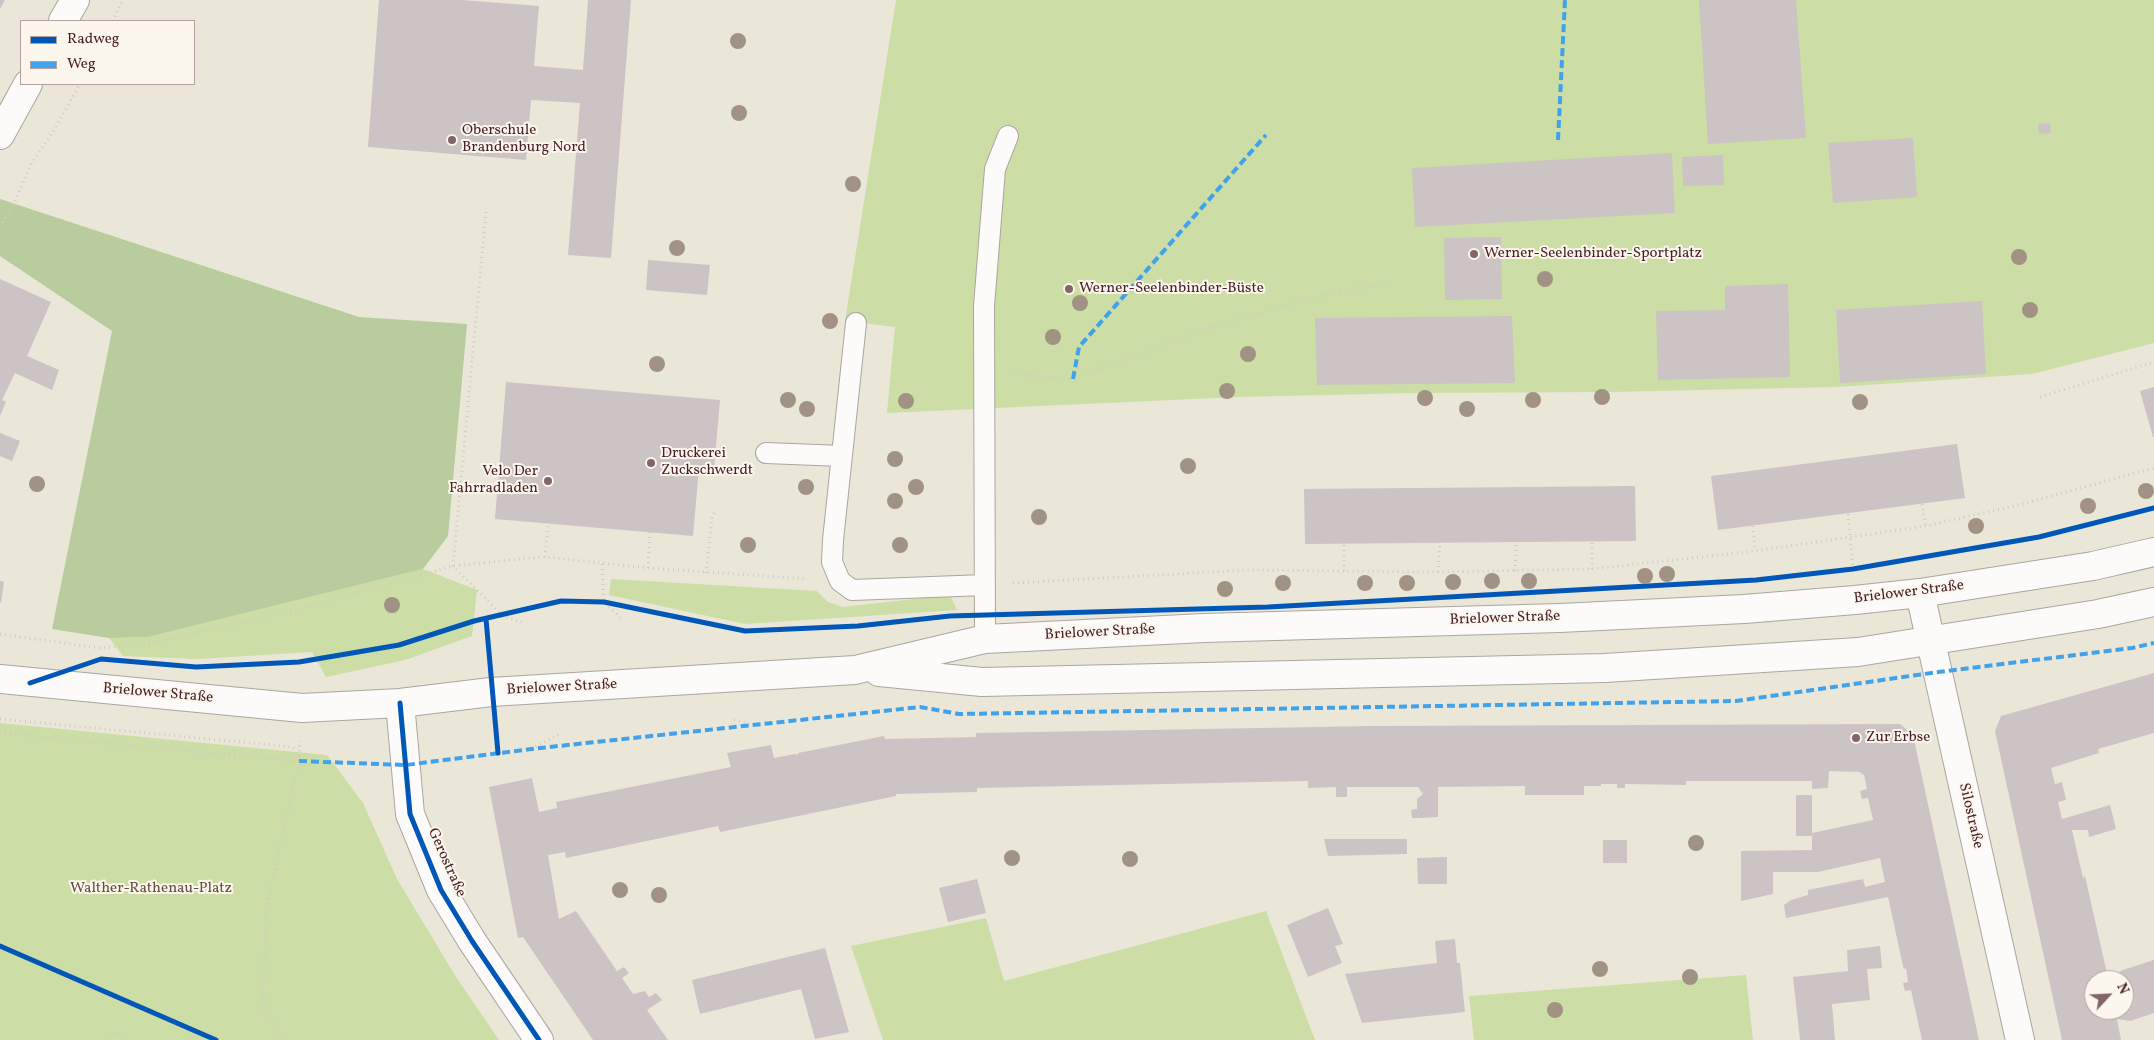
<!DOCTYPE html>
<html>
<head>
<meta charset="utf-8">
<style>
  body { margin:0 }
  #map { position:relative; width:2154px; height:1040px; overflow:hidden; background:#eae7d9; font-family:Vollkorn,serif }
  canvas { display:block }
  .legend { position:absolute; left:20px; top:20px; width:175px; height:65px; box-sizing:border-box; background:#fbf7ec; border:1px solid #b4a19f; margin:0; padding:6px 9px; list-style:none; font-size:15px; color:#4a1f2b }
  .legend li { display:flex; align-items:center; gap:10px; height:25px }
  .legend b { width:25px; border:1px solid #b4a19f }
  .north { position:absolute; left:2084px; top:970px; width:50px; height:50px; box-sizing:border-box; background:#fbf7ec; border:1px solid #b4a19f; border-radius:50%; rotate:65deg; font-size:14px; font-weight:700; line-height:20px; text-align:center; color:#4a1f2b }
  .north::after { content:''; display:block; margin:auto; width:18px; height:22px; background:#826568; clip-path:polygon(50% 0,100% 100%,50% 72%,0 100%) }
</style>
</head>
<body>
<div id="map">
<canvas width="2154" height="1040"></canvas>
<ul class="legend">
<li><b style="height:6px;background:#0057b8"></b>Radweg</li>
<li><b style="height:6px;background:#40a2eb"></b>Weg</li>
</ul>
<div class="north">N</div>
</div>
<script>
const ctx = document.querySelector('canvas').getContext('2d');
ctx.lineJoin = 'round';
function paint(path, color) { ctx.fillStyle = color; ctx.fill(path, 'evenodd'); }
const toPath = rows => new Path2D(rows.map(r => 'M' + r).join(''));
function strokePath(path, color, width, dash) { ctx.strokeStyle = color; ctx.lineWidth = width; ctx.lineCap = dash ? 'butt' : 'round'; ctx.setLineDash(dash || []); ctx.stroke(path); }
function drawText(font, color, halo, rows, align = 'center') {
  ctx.font = font + ' Vollkorn,serif'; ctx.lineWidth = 4; ctx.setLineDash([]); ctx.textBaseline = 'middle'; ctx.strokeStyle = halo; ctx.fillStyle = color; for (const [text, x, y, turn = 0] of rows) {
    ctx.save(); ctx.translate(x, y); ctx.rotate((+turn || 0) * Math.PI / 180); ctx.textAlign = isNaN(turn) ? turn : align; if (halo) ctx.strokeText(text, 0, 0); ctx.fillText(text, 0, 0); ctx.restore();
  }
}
paint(toPath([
  [896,0,2154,0,2154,343,2032,374,1837,387,1611,392,1415,393,1238,397,887,413,895,327,845,321],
  [423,569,477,590,472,636,405,660,326,677,312,652,198,659,123,656,109,638,148,637],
  [611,579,817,591,828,602,843,607,950,595,957,610,745,624,609,595],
  [0,723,327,755,363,803,397,879,456,977,499,1040,0,1040],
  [1266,911,1315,1040,883,1040,851,946,986,918,1004,981],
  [1746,975,1753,1040,1474,1040,1469,996]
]), '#cddda6');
paint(toPath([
  [0,199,359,317,467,324,448,536,423,569,148,637,109,638,52,629,112,331,0,256]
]), '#b8cc9d');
paint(toPath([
  [0,0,5,0,0,9],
  [379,0,462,0,539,6,534,66,583,70,588,0,631,0,611,258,568,255,580,103,531,100,526,160,368,147],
  [1699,0,1796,0,1806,138,1708,144],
  [2050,123,2051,133,2039,134,2038,124],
  [1913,138,1917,197,1833,203,1828,143],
  [1672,153,1675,213,1415,227,1412,168],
  [1723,155,1724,185,1683,186,1682,157],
  [1501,237,1502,299,1445,300,1444,238],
  [648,260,710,265,707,295,646,290],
  [0,279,51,302,27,356,59,370,52,390,15,373,2,400,6,402,0,416],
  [1788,284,1790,377,1658,380,1656,311,1725,310,1725,286],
  [1982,301,1986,374,1840,383,1836,310],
  [1512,316,1515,383,1317,385,1315,318],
  [506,382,720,400,714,469,699,468,693,536,495,519],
  [2154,387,2154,437,2153,437,2140,391],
  [0,433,20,441,12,461,0,456],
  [1957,444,1965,498,1718,530,1711,476],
  [1635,486,1636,541,1305,544,1304,489],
  [0,581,4,582,1,603,0,602],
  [2154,673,2154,733,2098,749,2099,753,2051,768,2055,784,2062,782,2066,800,2058,802,2062,819,2110,805,2116,829,2089,837,2088,830,2072,830,2083,878,2085,876,2108,978,2123,970,2154,960,2154,1013,2130,1021,2117,1019,2121,1040,2062,1040,1995,731,2001,716],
  [2094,980,2124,980,2124,1010,2094,1010],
  [1900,724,1913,735,1979,1040,1922,1040,1911,990,1905,991,1903,983,1908,982,1906,968,1904,969,1903,966,1888,897,1786,918,1784,905,1791,900,1808,895,1808,890,1863,879,1865,887,1885,882,1880,858,1818,872,1773,872,1773,894,1741,901,1741,851,1812,850,1812,836,1796,836,1796,795,1812,795,1812,833,1873,820,1868,798,1862,799,1860,791,1867,789,1864,775,1859,772,1829,771,1828,788,1812,789,1812,781,1686,781,1686,785,1625,784,1625,788,1617,788,1617,784,1601,784,1601,786,1584,786,1584,795,1525,795,1525,786,1438,787,1438,817,1418,818,1412,818,1411,810,1417,809,1417,799,1423,794,1418,787,1347,787,1347,797,1336,797,1336,787,1308,788,1308,781,977,788,977,792,896,794,896,796,720,832,718,826,566,858,565,852,548,855,559,919,576,911,617,971,624,967,629,973,622,978,633,994,645,991,649,997,656,993,662,1000,647,1010,668,1040,593,1040,523,937,518,938,489,787,532,778,539,812,557,808,556,802,731,767,727,753,771,745,774,758,795,754,798,755,798,753,884,736,885,739,976,737,976,733,1373,726],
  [1324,839,1407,839,1407,854,1328,856],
  [1603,840,1627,840,1627,863,1603,863],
  [1447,857,1447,884,1418,884,1417,858],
  [977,879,986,913,948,922,939,888],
  [1328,908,1343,944,1335,946,1342,963,1308,977,1287,925],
  [1455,939,1457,963,1460,963,1465,1012,1362,1023,1345,974,1437,963,1435,941],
  [1880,946,1882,968,1867,969,1870,1000,1832,1004,1835,1040,1800,1040,1793,977,1848,971,1847,950],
  [825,948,849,1032,815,1039,801,989,700,1014,692,980]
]), '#ccc3c4');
const service = toPath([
  [856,323,833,540,832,562,840,581,852,590,985,585],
  [766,453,842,456],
  [985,639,984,306,995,169,1008,136]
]);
const minor = toPath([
  [1920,593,2020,1040]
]);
const secondary = toPath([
  [63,21,75,0],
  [0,135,28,84],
  [879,672,982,682,1605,668,1858,652,2098,614,2154,602],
  [0,679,302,708,400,703,491,692,855,670,985,639,1204,628,1560,618,1744,609,1855,600,1920,593,2093,566,2154,552],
  [400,703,410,814,441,890,472,941,539,1040]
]);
strokePath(service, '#aca59f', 22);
strokePath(minor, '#aca59f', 30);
strokePath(secondary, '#aca59f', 30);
strokePath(toPath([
  [112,21,123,0],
  [486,212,453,566,503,616,525,623],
  [0,227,15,201,31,164,54,130,80,84],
  [1014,374,1073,379,1203,330,1323,295,1393,282],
  [2040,397,2154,362],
  [1922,504,1926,526],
  [1848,514,1853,568],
  [1753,526,1755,551],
  [545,557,548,524],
  [602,564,604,602,621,618],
  [648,568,650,532],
  [1592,569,1592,541],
  [1344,571,1344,543],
  [1515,571,1516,542],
  [1438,572,1440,543],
  [706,573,712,517,715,512],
  [1013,583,1249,570,1438,572,1592,569,1755,551,1926,526,2022,504,2154,468],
  [0,634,100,648,149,643,296,610,453,566,528,558,545,557,648,568,807,579],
  [0,719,293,747,299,761,266,909,263,1007,285,1040],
  [734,720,754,725],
  [0,733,299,761,300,741],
  [531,749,562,733],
  [108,1040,112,1032,130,1040]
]), '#cfcbc8', 3, [1, 4]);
strokePath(service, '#fcfbf9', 20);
strokePath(minor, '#fcfbf9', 28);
strokePath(secondary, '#fcfbf9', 28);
strokePath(toPath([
  [1558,140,1565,0],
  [1073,379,1079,347,1266,135],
  [299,761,406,765,531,749,920,707,959,714,1736,701,1938,672,2132,648,2154,643]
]), '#40a2eb', 4, [8, 4]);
strokePath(toPath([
  [486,619,498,753],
  [30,683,101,659,196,667,299,662,399,645,474,621,561,601,604,602,745,631,858,626,950,616,1268,607,1756,580,1853,569,2039,537,2154,508],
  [400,703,410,814,441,890,472,941,539,1040],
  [0,946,216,1040]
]), '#0057b8', 5);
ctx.fillStyle = '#a19284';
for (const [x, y] of [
  [738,41],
  [739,113],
  [853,184],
  [677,248],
  [2019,257],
  [1545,279],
  [1080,303],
  [2030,310],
  [830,321],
  [1053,337],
  [1248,354],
  [657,364],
  [1227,391],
  [1602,397],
  [1425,398],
  [788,400],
  [1533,400],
  [906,401],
  [1860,402],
  [807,409],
  [1467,409],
  [895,459],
  [1188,466],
  [37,484],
  [806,487],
  [916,487],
  [2146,491],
  [895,501],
  [2088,506],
  [1039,517],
  [1976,526],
  [748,545],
  [900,545],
  [1667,574],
  [1645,576],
  [1492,581],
  [1529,581],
  [1453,582],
  [1283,583],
  [1365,583],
  [1407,583],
  [1225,589],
  [392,605],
  [1696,843],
  [1012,858],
  [1130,859],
  [620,890],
  [659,895],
  [1600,969],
  [1690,977],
  [1555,1010]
]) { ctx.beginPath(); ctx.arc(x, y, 8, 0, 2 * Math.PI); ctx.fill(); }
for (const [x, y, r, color] of [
  [452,140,5,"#826568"],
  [1474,254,5,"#826568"],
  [1069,289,5,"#826568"],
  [651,463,5,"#826568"],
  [548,481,5,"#826568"],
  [1856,738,5,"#826568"]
]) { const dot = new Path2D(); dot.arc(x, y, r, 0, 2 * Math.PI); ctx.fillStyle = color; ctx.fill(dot); strokePath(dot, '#fbf7ec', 2); }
drawText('15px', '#4a1f2b', '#fbf7ec', [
  ["Oberschule",462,131],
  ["Brandenburg Nord",462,148],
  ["Werner-Seelenbinder-Sportplatz",1484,254],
  ["Werner-Seelenbinder-Büste",1079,289],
  ["Druckerei",661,454],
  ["Zuckschwerdt",661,471],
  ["Velo Der",538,472,"right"],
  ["Fahrradladen",538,489,"right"],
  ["Zur Erbse",1866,738]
], 'left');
drawText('15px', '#4a1f2b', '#fbf7ec', [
  ["Brielower Straße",1909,593,-7],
  ["Brielower Straße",1505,619,-2],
  ["Brielower Straße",1100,633,-3],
  ["Brielower Straße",562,688,-3],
  ["Brielower Straße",158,694,5],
  ["Silostraße",1970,816,77],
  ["Gerostraße",446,863,66]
]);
drawText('15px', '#654c3f', '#fbf7ec', [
  ["Walther-Rathenau-Platz",151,889]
]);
</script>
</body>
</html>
